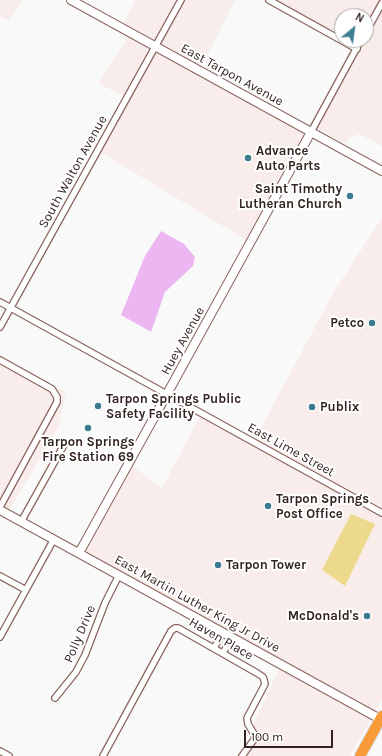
<!DOCTYPE html>
<html>
<head>
<meta charset="utf-8">
<style>
  body { margin:0 }
  #map { position:relative; width:382px; height:756px; overflow:hidden; background:#f9f9f9; font-family:Karla,sans-serif }
  canvas { display:block }
  .north { position:absolute; left:334px; top:8px; width:40px; height:40px; box-sizing:border-box; background:#fff; border:1px solid #ada7a6; border-radius:50%; rotate:29deg; font-size:11px; font-weight:700; line-height:16px; text-align:center; color:#332421 }
  .north::after { content:''; display:block; margin:auto; width:14px; height:18px; background:#3d7b91; clip-path:polygon(50% 0,100% 100%,50% 72%,0 100%) }
  .scale { position:absolute; left:244px; top:730px; width:89px; height:18px; box-sizing:border-box; border:2px solid #332421; border-top:0; padding-left:5px; font-size:12px; line-height:14px; white-space:nowrap; color:#332421; -webkit-text-stroke:3px #fff; paint-order:stroke }
</style>
</head>
<body>
<div id="map">
<canvas width="382" height="756"></canvas>
<div class="north">N</div>
<div class="scale">100 m</div>
</div>
<script>
const ctx = document.querySelector('canvas').getContext('2d');
ctx.lineJoin = 'round';
function paint(path, color) { ctx.fillStyle = color; ctx.fill(path, 'evenodd'); }
const toPath = rows => new Path2D(rows.map(r => 'M' + r).join(''));
function strokePath(path, color, width, dash) { ctx.strokeStyle = color; ctx.lineWidth = width; ctx.lineCap = dash ? 'butt' : 'round'; ctx.setLineDash(dash || []); ctx.stroke(path); }
function drawText(font, color, halo, rows, align = 'center') {
  ctx.font = font + ' Karla,sans-serif'; ctx.lineWidth = 4; ctx.setLineDash([]); ctx.textBaseline = 'middle'; ctx.strokeStyle = halo; ctx.fillStyle = color; for (const [text, x, y, turn = 0] of rows) {
    ctx.save(); ctx.translate(x, y); ctx.rotate((+turn || 0) * Math.PI / 180); ctx.textAlign = isNaN(turn) ? turn : align; if (halo) ctx.strokeText(text, 0, 0); ctx.fillText(text, 0, 0); ctx.restore();
  }
}
paint(toPath([
  [0,0,22,0,9,21,0,16],
  [135,0,178,0,154,42,123,24],
  [185,0,235,0,201,68,159,45],
  [275,0,380,0,366,26,366,16,342,16,342,37],
  [382,9,382,146,359,134,349,139,346,144,317,128,365,40,366,40,366,38],
  [129,36,151,48,124,96,98,83],
  [156,51,304,132,305,137,248,241,100,152],
  [382,218,382,509,255,439,333,293],
  [0,364,50,391,54,398,54,402,0,501],
  [55,387,66,392,59,426,9,511,3,508,60,404,60,395],
  [200,416,382,517,382,699,375,712,83,551,131,465,162,488],
  [280,667,372,718,350,756,245,756,257,740,257,733,253,725]
]), '#f8edeb');
paint(toPath([
  [351,514,375,524,345,586,322,570]
]), '#ecd98b');
paint(toPath([
  [161,231,184,244,195,257,193,266,165,292,151,332,121,315,145,256]
]), '#ecb6f2');
const street = toPath([
  [269,0,357,49],
  [366,32,382,3],
  [311,132,361,40],
  [0,302,382,513],
  [0,327,181,0],
  [0,360,52,389,57,397,57,402,0,507],
  [21,522,65,443],
  [0,576,26,590],
  [0,637,54,539],
  [214,648,223,632],
  [223,653,232,637],
  [55,698,76,672,85,655,105,603,119,575],
  [0,751,9,756],
  [103,756,171,631,175,628,178,628,257,673,263,677,264,680,265,684,247,718,248,724,254,734,255,738,242,756]
]);
const secondary = toPath([
  [71,0,382,171],
  [0,510,382,720],
  [79,553,167,394,311,132]
]);
const highway = toPath([
  [360,756,382,716]
]);
strokePath(street, '#89645d', 8);
strokePath(secondary, '#89645d', 10);
strokePath(highway, '#d6d3d3', 12);
strokePath(street, '#fff', 5.5);
strokePath(secondary, '#fff', 8);
strokePath(highway, '#f79a37', 10);
for (const [x, y, r, color] of [
  [248,158,4,"#3d7b91"],
  [350,196,4,"#3d7b91"],
  [372,323,4,"#3d7b91"],
  [98,406,4,"#3d7b91"],
  [312,407,4,"#3d7b91"],
  [88,428,4,"#3d7b91"],
  [268,506,4,"#3d7b91"],
  [218,565,4,"#3d7b91"],
  [367,616,4,"#3d7b91"]
]) { const dot = new Path2D(); dot.arc(x, y, r, 0, 2 * Math.PI); ctx.fillStyle = color; ctx.fill(dot); strokePath(dot, '#fff', 1.5); }
drawText('13px', '#332421', '#fff', [
  ["East Tarpon Avenue",232,75,29],
  ["South Walton Avenue",73,172,-61],
  ["Huey Avenue",183,341,-61],
  ["East Lime Street",291,450,29],
  ["East Martin Luther King Jr Drive",197,604,29],
  ["Polly Drive",80,634,-67],
  ["Haven Place",221,639,30]
]);
drawText('bold 13px', '#332421', '#fff', [
  ["Advance",256,151],
  ["Auto Parts",256,166],
  ["Saint Timothy",342,189,"right"],
  ["Lutheran Church",342,204,"right"],
  ["Petco",364,323,"right"],
  ["Tarpon Springs Public",106,399],
  ["Safety Facility",106,414],
  ["Publix",320,407],
  ["Tarpon Springs",88,442,"center"],
  ["Fire Station 69",88,457,"center"],
  ["Tarpon Springs",276,499],
  ["Post Office",276,514],
  ["Tarpon Tower",226,565],
  ["McDonald's",359,616,"right"]
], 'left');
</script>
</body>
</html>
